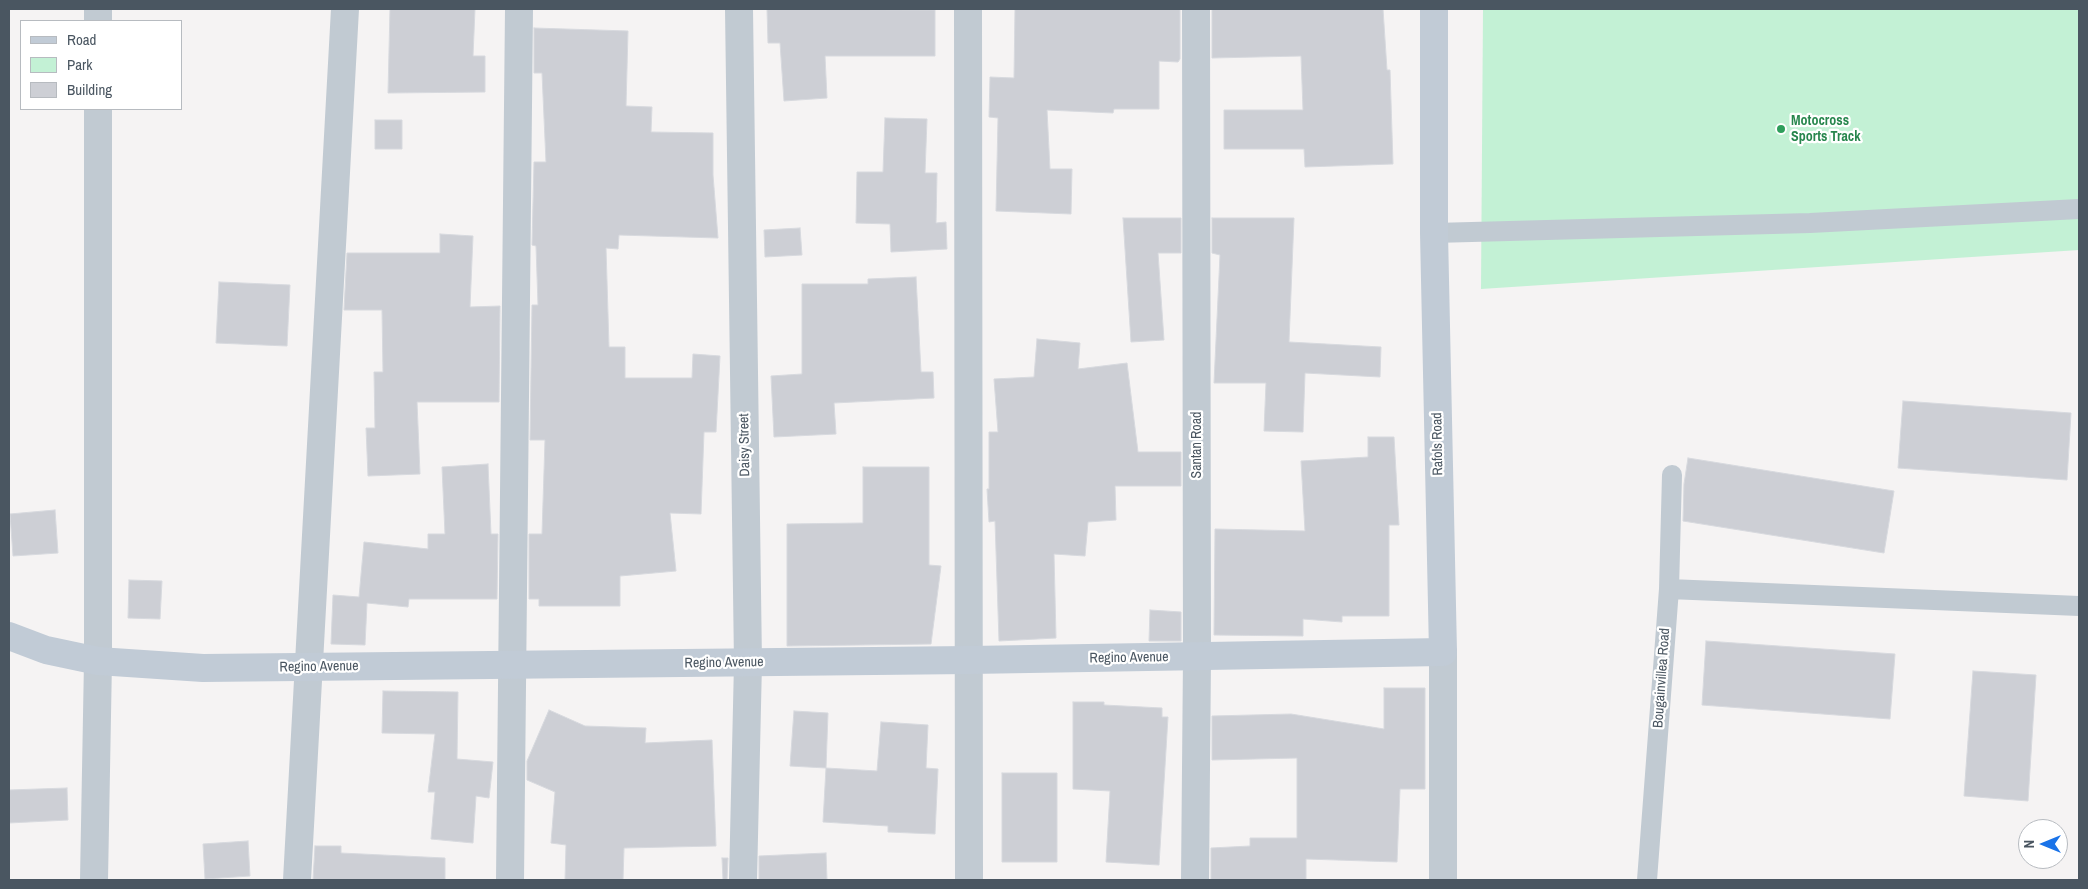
<!DOCTYPE html>
<html>
<head>
<meta charset="utf-8">
<style>
  body { margin:0 }
  #map { position:relative; width:2088px; height:889px; overflow:hidden; background:#f5f3f3; font-family:"Archivo Narrow",sans-serif }
  canvas { display:block }
  .frame { position:absolute; inset:0; border:10px solid #4a5661; pointer-events:none }
  .legend { position:absolute; left:20px; top:20px; width:162px; height:90px; box-sizing:border-box; background:#fff; border:1px solid #b7bbc0; margin:0; padding:6px 9px; list-style:none; font-size:15px; color:#4a5661 }
  .legend li { display:flex; align-items:center; gap:10px; height:25px }
  .legend b { width:25px; border:1px solid #b7bbc0 }
  .north { position:absolute; left:2018px; top:819px; width:50px; height:50px; box-sizing:border-box; background:#fff; border:1px solid #b7bbc0; border-radius:50%; rotate:270deg; font-size:14px; font-weight:700; line-height:20px; text-align:center; color:#4a5661 }
  .north::after { content:''; display:block; margin:auto; width:18px; height:22px; background:#1a73e8; clip-path:polygon(50% 0,100% 100%,50% 72%,0 100%) }
</style>
</head>
<body>
<div id="map">
<canvas width="2088" height="889"></canvas>
<div class="frame"></div>
<ul class="legend">
<li><b style="height:6px;background:#c1cbd6"></b>Road</li>
<li><b style="height:14px;background:#c3f1d5"></b>Park</li>
<li><b style="height:14px;background:#cdcfd5"></b>Building</li>
</ul>
<div class="north">N</div>
</div>
<script>
const ctx = document.querySelector('canvas').getContext('2d');
ctx.lineJoin = 'round';
function paint(path, color) { ctx.fillStyle = color; ctx.fill(path, 'evenodd'); }
const toPath = rows => new Path2D(rows.map(r => 'M' + r).join(''));
function strokePath(path, color, width, dash) { ctx.strokeStyle = color; ctx.lineWidth = width; ctx.lineCap = dash ? 'butt' : 'round'; ctx.setLineDash(dash || []); ctx.stroke(path); }
function drawText(font, color, halo, rows, align = 'center') {
  ctx.font = font + ' "Archivo Narrow",sans-serif'; ctx.lineWidth = 4.5; ctx.setLineDash([]); ctx.textBaseline = 'middle'; ctx.strokeStyle = halo; ctx.fillStyle = color; for (const [text, x, y, turn = 0] of rows) {
    ctx.save(); ctx.translate(x, y); ctx.rotate((+turn || 0) * Math.PI / 180); ctx.textAlign = isNaN(turn) ? turn : align; if (halo) ctx.strokeText(text, 0, 0); ctx.fillText(text, 0, 0); ctx.restore();
  }
}
paint(toPath([
  [1483,9,2079,9,2079,250,1481,289]
]), '#c3f1d5');
const building = toPath([
  [390,9,475,9,473,56,485,56,485,92,388,93,390,9],
  [767,9,935,10,935,56,825,56,827,98,784,101,780,43,768,43,767,9],
  [1015,9,1180,9,1180,59,1178,62,1159,61,1159,109,1114,109,1113,113,1047,110,1050,169,1072,169,1071,214,996,211,998,118,989,117,990,77,1014,78,1015,9],
  [1212,9,1383,9,1387,70,1390,70,1393,164,1305,167,1304,149,1224,149,1224,110,1303,110,1301,56,1212,58,1212,9],
  [534,28,628,31,626,106,652,107,651,132,713,133,713,175,718,238,619,235,618,249,606,248,609,347,625,347,625,378,692,378,693,354,720,356,716,432,704,432,701,514,670,513,676,571,620,576,620,606,539,606,539,599,529,599,529,534,542,534,545,440,530,440,532,305,538,305,536,246,532,245,534,162,546,162,542,73,534,73,534,28],
  [885,118,927,119,925,173,937,173,936,223,946,222,947,249,891,252,890,224,856,223,857,172,883,172,885,118],
  [375,120,402,120,402,149,375,149,375,120],
  [1123,218,1181,218,1181,253,1158,253,1164,340,1131,342,1123,218],
  [1212,218,1294,218,1289,342,1381,347,1380,377,1305,373,1303,432,1264,431,1266,383,1214,383,1220,255,1212,253,1212,218],
  [800,228,802,255,765,257,764,230,800,228],
  [440,234,473,236,470,307,500,306,499,402,417,402,420,474,368,476,366,428,375,428,374,372,383,372,382,310,344,310,347,253,440,253,440,234],
  [916,277,921,372,933,372,934,398,834,403,836,434,774,437,771,376,802,374,802,284,868,284,868,279,916,277],
  [219,282,290,285,287,346,216,343,219,282],
  [1037,339,1080,343,1078,369,1127,363,1138,452,1181,452,1181,486,1115,486,1116,520,1088,522,1085,556,1054,554,1056,638,999,641,995,521,989,522,987,489,989,489,989,432,998,432,994,379,1034,377,1037,339],
  [1903,401,2071,413,2067,480,1898,468,1903,401],
  [1368,437,1394,437,1399,525,1389,525,1389,616,1342,616,1342,622,1303,619,1303,636,1214,635,1215,529,1305,531,1301,461,1368,457,1368,437],
  [1688,458,1894,491,1884,553,1683,521,1684,484,1688,458],
  [488,464,491,534,498,534,497,599,409,599,408,607,367,603,365,645,331,644,333,595,359,597,364,542,428,549,428,534,445,534,442,467,488,464],
  [863,467,929,467,929,565,941,566,931,644,787,646,787,524,863,523,863,467],
  [55,510,58,553,13,556,10,514,55,510],
  [129,580,162,581,160,619,128,618,129,580],
  [1150,610,1181,612,1181,641,1149,641,1150,610],
  [1706,641,1895,654,1890,719,1702,705,1706,641],
  [1973,671,2036,675,2028,801,1964,796,1973,671],
  [1384,688,1425,688,1425,789,1400,789,1397,862,1306,859,1306,880,1211,880,1211,848,1250,846,1250,838,1297,838,1297,758,1212,760,1212,716,1291,714,1384,729,1384,688],
  [383,691,458,692,457,759,493,762,489,798,476,796,473,843,431,839,435,792,428,792,435,734,382,733,383,691],
  [1073,702,1104,702,1104,705,1162,708,1162,717,1168,717,1159,865,1106,862,1110,791,1073,789,1073,702],
  [549,710,585,726,646,728,645,743,712,740,716,846,624,848,623,880,565,880,566,845,551,843,555,792,527,780,527,761,549,710],
  [794,711,828,713,826,768,790,766,794,711],
  [881,722,928,725,926,768,938,769,935,834,888,832,888,826,823,822,826,768,877,771,881,722],
  [1002,773,1057,773,1057,862,1002,862,1002,773],
  [67,788,68,820,9,823,9,790,67,788],
  [248,841,250,876,205,879,203,844,248,841],
  [315,846,341,846,341,853,445,858,445,880,313,880,315,846],
  [826,853,827,880,759,880,759,856,826,853],
  [722,858,728,858,727,880,723,880,722,858]
]);
paint(building, '#cdcfd5');
strokePath(building, '#d7d9de', 1);
strokePath(toPath([
  [1434,233,1810,223,2079,209],
  [1669,589,2079,606],
  [1647,880,1669,589,1672,475]
]), '#c1cad2', 20);
strokePath(toPath([
  [98,9,98,21],
  [739,9,748,663,743,880],
  [968,9,969,880],
  [1443,652,1443,880],
  [94,880,98,661,98,109],
  [297,880,345,9],
  [510,880,519,9],
  [1195,880,1197,657,1196,9]
]), '#c1cad2', 28);
strokePath(toPath([
  [9,636,46,650,98,661,203,668,970,660,1443,652,1434,233,1434,9]
]), '#c1cbd6', 28);
for (const [x, y, r, color] of [
  [1781,129,5,"#2e9e5b"]
]) { const dot = new Path2D(); dot.arc(x, y, r, 0, 2 * Math.PI); ctx.fillStyle = color; ctx.fill(dot); strokePath(dot, '#fff', 2); }
drawText('bold 14px', '#27864d', '#fff', [
  ["Motocross",1791,121],
  ["Sports Track",1791,137]
], 'left');
drawText('14px', '#4a5661', '#fff', [
  ["Rafols Road",1438,444,-91],
  ["Daisy Street",745,445,-91],
  ["Santan Road",1197,445,-90],
  ["Regino Avenue",1129,658,-1],
  ["Regino Avenue",724,663,-1],
  ["Regino Avenue",319,667,-1],
  ["Bougainvillea Road",1662,678,-86]
]);
</script>
</body>
</html>
